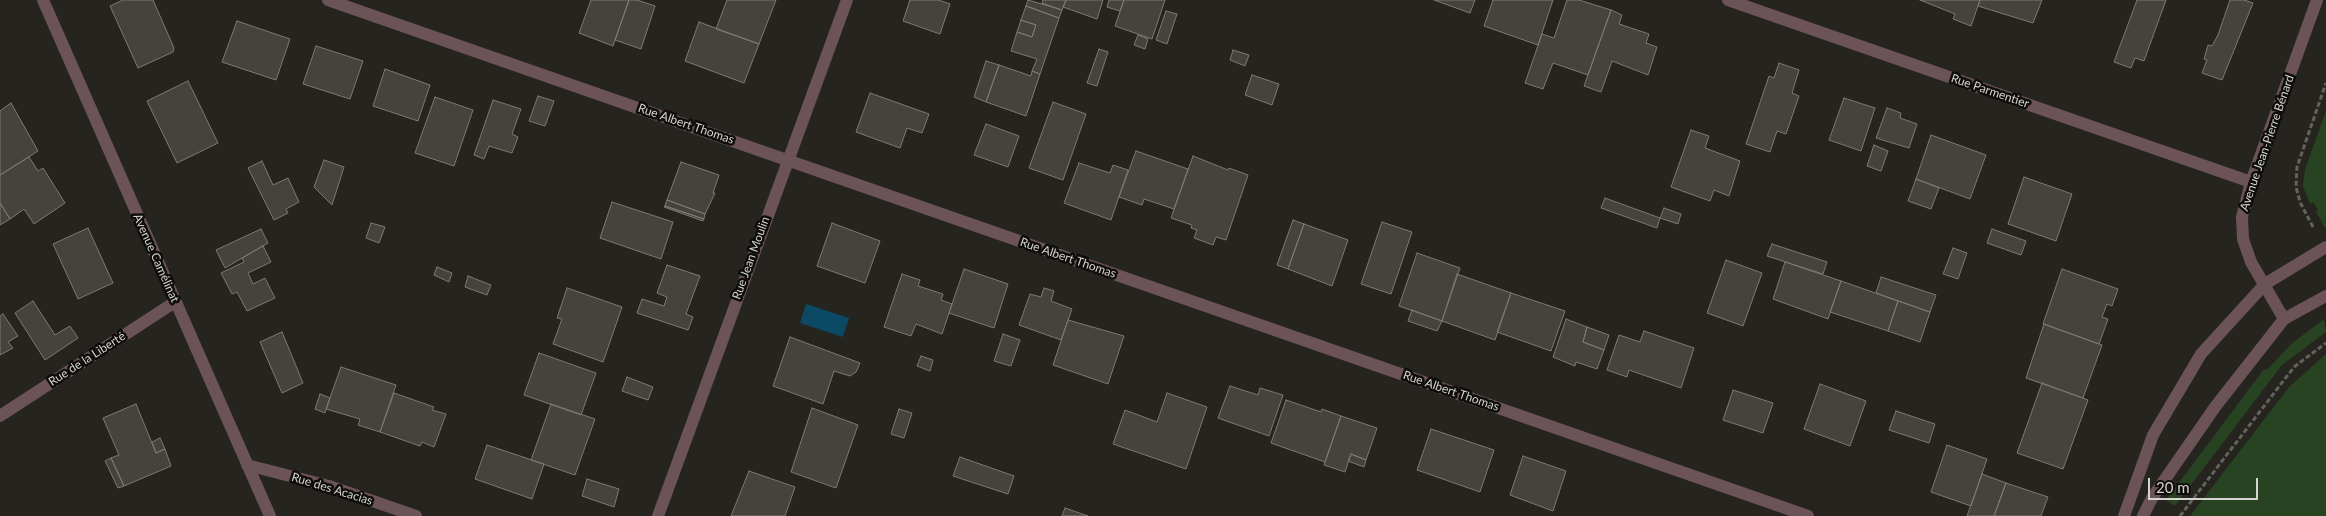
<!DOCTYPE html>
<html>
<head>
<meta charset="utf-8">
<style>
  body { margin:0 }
  #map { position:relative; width:2326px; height:516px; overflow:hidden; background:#25241f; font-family:Lato,sans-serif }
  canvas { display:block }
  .scale { position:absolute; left:2148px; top:478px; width:110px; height:22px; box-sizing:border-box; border:2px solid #d5d4d1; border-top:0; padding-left:6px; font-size:15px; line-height:18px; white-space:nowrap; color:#d5d4d1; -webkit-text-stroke:4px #0e0d0b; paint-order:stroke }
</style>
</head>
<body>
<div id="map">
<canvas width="2326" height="516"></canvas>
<div class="scale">20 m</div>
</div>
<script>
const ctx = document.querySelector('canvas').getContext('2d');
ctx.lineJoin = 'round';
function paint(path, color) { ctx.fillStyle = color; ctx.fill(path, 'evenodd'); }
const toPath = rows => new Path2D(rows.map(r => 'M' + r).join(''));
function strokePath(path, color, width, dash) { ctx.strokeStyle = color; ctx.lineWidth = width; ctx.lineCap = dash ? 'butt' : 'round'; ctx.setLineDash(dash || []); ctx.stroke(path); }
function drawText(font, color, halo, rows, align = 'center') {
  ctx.font = font + ' Lato,sans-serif'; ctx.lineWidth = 5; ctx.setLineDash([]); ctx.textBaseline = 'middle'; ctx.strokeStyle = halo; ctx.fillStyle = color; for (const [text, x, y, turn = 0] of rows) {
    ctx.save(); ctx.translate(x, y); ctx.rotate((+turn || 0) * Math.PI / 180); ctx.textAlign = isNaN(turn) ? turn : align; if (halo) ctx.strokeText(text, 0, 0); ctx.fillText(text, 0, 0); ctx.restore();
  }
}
paint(toPath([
  [2326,111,2326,227,2325,228,2316,212,2318,210,2313,202,2310,204,2303,186,2305,169],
  [2324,319,2326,332,2282,365,2175,506,2166,500,2264,369,2267,370,2291,344],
  [2326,354,2326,516,2190,516,2289,387]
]), '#274321');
paint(toPath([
  [806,304,849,318,843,337,800,323]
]), '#0c4965');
const building = toPath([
  [123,0,153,0,174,48,173,52,138,68,110,6,123,0],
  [591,0,629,0,613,46,579,33,591,0],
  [629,0,637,0,655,6,641,49,615,40,629,0],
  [727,0,776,0,759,44,716,29,727,0],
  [910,0,938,0,950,4,940,34,903,21,910,0],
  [1028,0,1062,10,1059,18,1026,6,1028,0],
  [1043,0,1066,0,1062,10,1042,3,1043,0],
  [1066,0,1103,0,1097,19,1063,7,1066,0],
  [1109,0,1124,0,1120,11,1107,7,1109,0],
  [1124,0,1165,0,1152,39,1115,26,1124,0],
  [1434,0,1475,0,1470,13,1434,0],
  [1493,0,1553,0,1538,45,1484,26,1493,0],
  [1567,0,1579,0,1611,10,1588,75,1553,63,1543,89,1525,83,1542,34,1554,38,1567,0],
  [1920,0,1980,0,1971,26,1953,19,1955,14,1920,0],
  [1980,0,2042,0,2033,23,1978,6,1980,0],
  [2137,0,2166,0,2144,61,2135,58,2131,68,2114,62,2137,0],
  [2230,0,2244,0,2253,3,2222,80,2202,73,2207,60,2204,59,2208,45,2212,46,2218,35,2230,0],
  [1026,6,1059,18,1040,74,1032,71,1037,59,1011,51,1017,32,1032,37,1036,25,1021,20,1026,6],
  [1611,10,1622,15,1619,24,1649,34,1646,43,1657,47,1648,75,1612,61,1601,92,1584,86,1611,10],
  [1166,11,1177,14,1167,44,1156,40,1166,11],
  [1021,20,1036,25,1032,37,1017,32,1021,20],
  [237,21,290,39,276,80,222,62,237,21],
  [699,22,759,44,744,83,685,61,699,22],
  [1138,35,1148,39,1145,49,1134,45,1138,35],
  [316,46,363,61,350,99,303,84,316,46],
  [1099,49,1108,52,1097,86,1087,83,1099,49],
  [1233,50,1249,55,1245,66,1230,60,1233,50],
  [986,61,999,65,986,102,974,97,986,61],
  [1779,63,1799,70,1792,93,1799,96,1786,134,1777,131,1770,152,1746,144,1769,76,1774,78,1779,63],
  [999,65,1031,76,1032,71,1040,74,1026,116,986,102,999,65],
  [385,69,430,85,418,121,373,106,385,69],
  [1252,75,1279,84,1272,105,1245,95,1252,75],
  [188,81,218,143,177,163,147,101,188,81],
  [870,93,929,114,922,133,907,128,900,148,856,132,870,93],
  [538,96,554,101,545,126,529,121,538,96],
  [435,97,473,110,454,166,415,153,435,97],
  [1844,98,1875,108,1861,151,1829,140,1844,98],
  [493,100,521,109,512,134,518,137,512,153,489,146,484,159,474,155,493,100],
  [1053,102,1086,114,1063,180,1029,168,1053,102],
  [11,103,38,151,0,175,0,111,11,103],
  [1887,108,1901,113,1900,118,1917,124,1909,148,1876,138,1887,108],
  [986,124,1019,136,1008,167,974,155,986,124],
  [1691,130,1709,136,1705,148,1740,161,1729,196,1714,190,1710,201,1671,187,1691,130],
  [1931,135,1986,155,1970,199,1916,179,1931,135],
  [1874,145,1888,151,1881,171,1867,166,1874,145],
  [1136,151,1188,169,1174,209,1144,199,1142,205,1119,197,1136,151],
  [1193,156,1228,170,1229,168,1248,175,1226,240,1216,237,1213,245,1194,238,1197,230,1191,228,1192,225,1171,218,1193,156],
  [29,157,38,171,43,168,65,203,34,224,24,209,10,219,0,203,0,175,29,157],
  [324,160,344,167,332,205,314,187,324,160],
  [262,161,273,185,288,178,299,202,286,209,288,213,274,220,248,168,262,161],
  [681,162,719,175,713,193,715,193,705,214,667,200,681,162],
  [1079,163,1110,173,1113,165,1128,170,1111,220,1064,203,1079,163],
  [2024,177,2072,194,2056,241,2008,224,2024,177],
  [1916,179,1939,188,1931,209,1908,201,1916,179],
  [1605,198,1660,218,1657,228,1601,208,1605,198],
  [667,200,705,214,704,219,665,206,667,200],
  [612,202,673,222,661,259,600,238,612,202],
  [0,203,10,219,0,225,0,203],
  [665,206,704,219,703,221,664,207,665,206],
  [1664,208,1681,214,1678,224,1660,218,1664,208],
  [1293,220,1304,224,1288,269,1277,265,1293,220],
  [1382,222,1412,232,1391,294,1361,284,1382,222],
  [371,223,385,227,379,243,366,238,371,223],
  [832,223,880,241,865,283,817,266,832,223],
  [1304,224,1348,240,1332,286,1288,269,1304,224],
  [88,228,113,283,78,299,53,244,88,228],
  [261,229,268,243,225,268,216,250,261,229],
  [1992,229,2026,241,2021,255,1987,243,1992,229],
  [1772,244,1827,262,1823,274,1767,256,1772,244],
  [263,246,271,262,248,273,253,284,265,278,275,298,247,311,237,292,232,294,221,273,244,262,242,258,263,246],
  [1953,248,1967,253,1958,279,1943,274,1953,248],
  [1417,253,1460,268,1442,321,1399,306,1417,253],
  [1726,260,1762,273,1743,326,1707,313,1726,260],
  [1785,262,1841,281,1828,319,1773,299,1785,262],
  [667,265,700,276,686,314,693,317,688,330,637,313,642,299,664,306,667,297,657,293,667,265],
  [437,267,452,273,449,282,434,275,437,267],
  [964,269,1008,284,994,328,949,313,964,269],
  [2062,269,2118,289,2112,306,2107,304,2102,317,2108,319,2099,344,2043,324,2062,269],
  [902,274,920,280,918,286,943,294,941,300,952,304,942,334,916,324,911,336,884,327,902,274],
  [1457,274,1511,293,1495,340,1442,321,1457,274],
  [468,276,491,285,487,295,465,287,468,276],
  [1881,277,1936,295,1930,312,1876,293,1881,277],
  [1841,281,1898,301,1888,331,1830,312,1841,281],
  [567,288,622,307,603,362,553,344,562,319,557,318,567,288],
  [1044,288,1054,291,1051,301,1072,309,1061,340,1019,325,1030,294,1041,297,1044,288],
  [1511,293,1565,311,1551,351,1497,332,1511,293],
  [33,301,55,335,70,326,78,338,45,360,15,313,33,301],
  [1898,301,1930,312,1920,342,1888,331,1898,301],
  [1412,310,1442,321,1437,331,1408,321,1412,310],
  [3,314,18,336,8,342,13,348,0,355,0,316,3,314],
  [1566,319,1587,327,1583,342,1604,350,1597,369,1576,362,1575,366,1553,357,1566,319],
  [1068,320,1124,336,1108,384,1053,365,1068,320],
  [2044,324,2102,345,2083,398,2026,378,2044,324],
  [1587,327,1609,335,1604,350,1583,342,1587,327],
  [1644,331,1694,348,1681,388,1629,370,1627,377,1607,370,1619,335,1640,342,1644,331],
  [282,332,303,383,282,393,260,342,282,332],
  [1003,334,1020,340,1011,366,994,361,1003,334],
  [790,337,860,363,856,372,850,376,834,371,823,404,773,386,790,337],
  [539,353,596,373,581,415,524,395,539,353],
  [921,356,933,360,930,371,917,366,921,356],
  [341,367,396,385,380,432,358,425,360,419,326,409,341,367],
  [627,377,653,387,648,400,622,391,627,377],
  [2042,383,2088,400,2063,469,2017,453,2042,383],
  [1820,384,1866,401,1850,446,1804,429,1820,384],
  [1230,386,1258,395,1260,388,1283,395,1269,436,1218,418,1230,386],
  [1733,390,1773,403,1763,433,1723,420,1733,390],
  [394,393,434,407,432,410,446,414,434,447,422,442,420,446,380,432,394,393],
  [1167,393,1207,407,1186,469,1113,444,1125,410,1157,422,1167,393],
  [320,394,330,398,325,413,315,409,320,394],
  [1286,400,1321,412,1322,409,1341,416,1325,462,1271,443,1286,400],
  [136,404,156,453,165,449,171,466,124,486,111,458,119,455,103,418,136,404],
  [551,404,595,419,575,475,531,460,551,404],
  [812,408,858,425,836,488,791,472,812,408],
  [899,409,912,413,904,438,891,434,899,409],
  [1896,411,1935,424,1929,443,1889,430,1896,411],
  [1341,416,1377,428,1366,460,1351,454,1345,472,1324,465,1341,416],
  [1431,429,1494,450,1480,492,1417,470,1431,429],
  [160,438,165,449,156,453,152,442,160,438],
  [487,445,544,464,532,499,475,479,487,445],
  [1947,445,1987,459,1971,506,1931,492,1947,445],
  [1351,454,1366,460,1364,467,1348,461,1351,454],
  [1523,456,1566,471,1553,511,1510,495,1523,456],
  [960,457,1014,476,1008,494,953,476,960,457],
  [111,458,124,486,118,488,105,461,111,458],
  [749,471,795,487,785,516,731,516,749,471],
  [1982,474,2006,483,1994,516,1967,516,1982,474],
  [587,479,619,489,614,507,582,496,587,479],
  [2006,483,2048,497,2041,516,1994,516,2006,483],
  [1065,508,1088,516,1062,516,1065,508]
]);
paint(building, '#46423e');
strokePath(building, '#7e7974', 1);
strokePath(toPath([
  [2313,227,2300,202,2296,187,2297,167,2326,83],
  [2180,516,2294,367,2326,343]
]), '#63625d', 3, [5, 2.5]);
strokePath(toPath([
  [43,0,270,516],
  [328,0,1808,516],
  [1728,0,2251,182],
  [2284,319,2251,262,2243,239,2242,217,2251,182,2317,0],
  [0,416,175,302],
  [247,465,329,486,416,516],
  [658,516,847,0]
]), '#6c5357', 12);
strokePath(toPath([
  [2124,516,2153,435,2201,354,2265,284,2326,247],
  [2143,516,2152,498,2215,407,2284,319,2326,296]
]), '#6c5357', 12);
drawText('12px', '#d5d4d1', '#0e0d0b', [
  ["Rue Parmentier",1990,91,19],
  ["Rue Albert Thomas",686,124,19],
  ["Avenue Jean-Pierre Bénard",2267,143,-71],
  ["Avenue Camélinat",156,258,66],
  ["Rue Jean Moulin",751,258,-70],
  ["Rue Albert Thomas",1068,258,19],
  ["Rue de la Liberté",87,359,-33],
  ["Rue Albert Thomas",1451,391,19],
  ["Rue des Acacias",332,489,17]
]);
</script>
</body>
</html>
